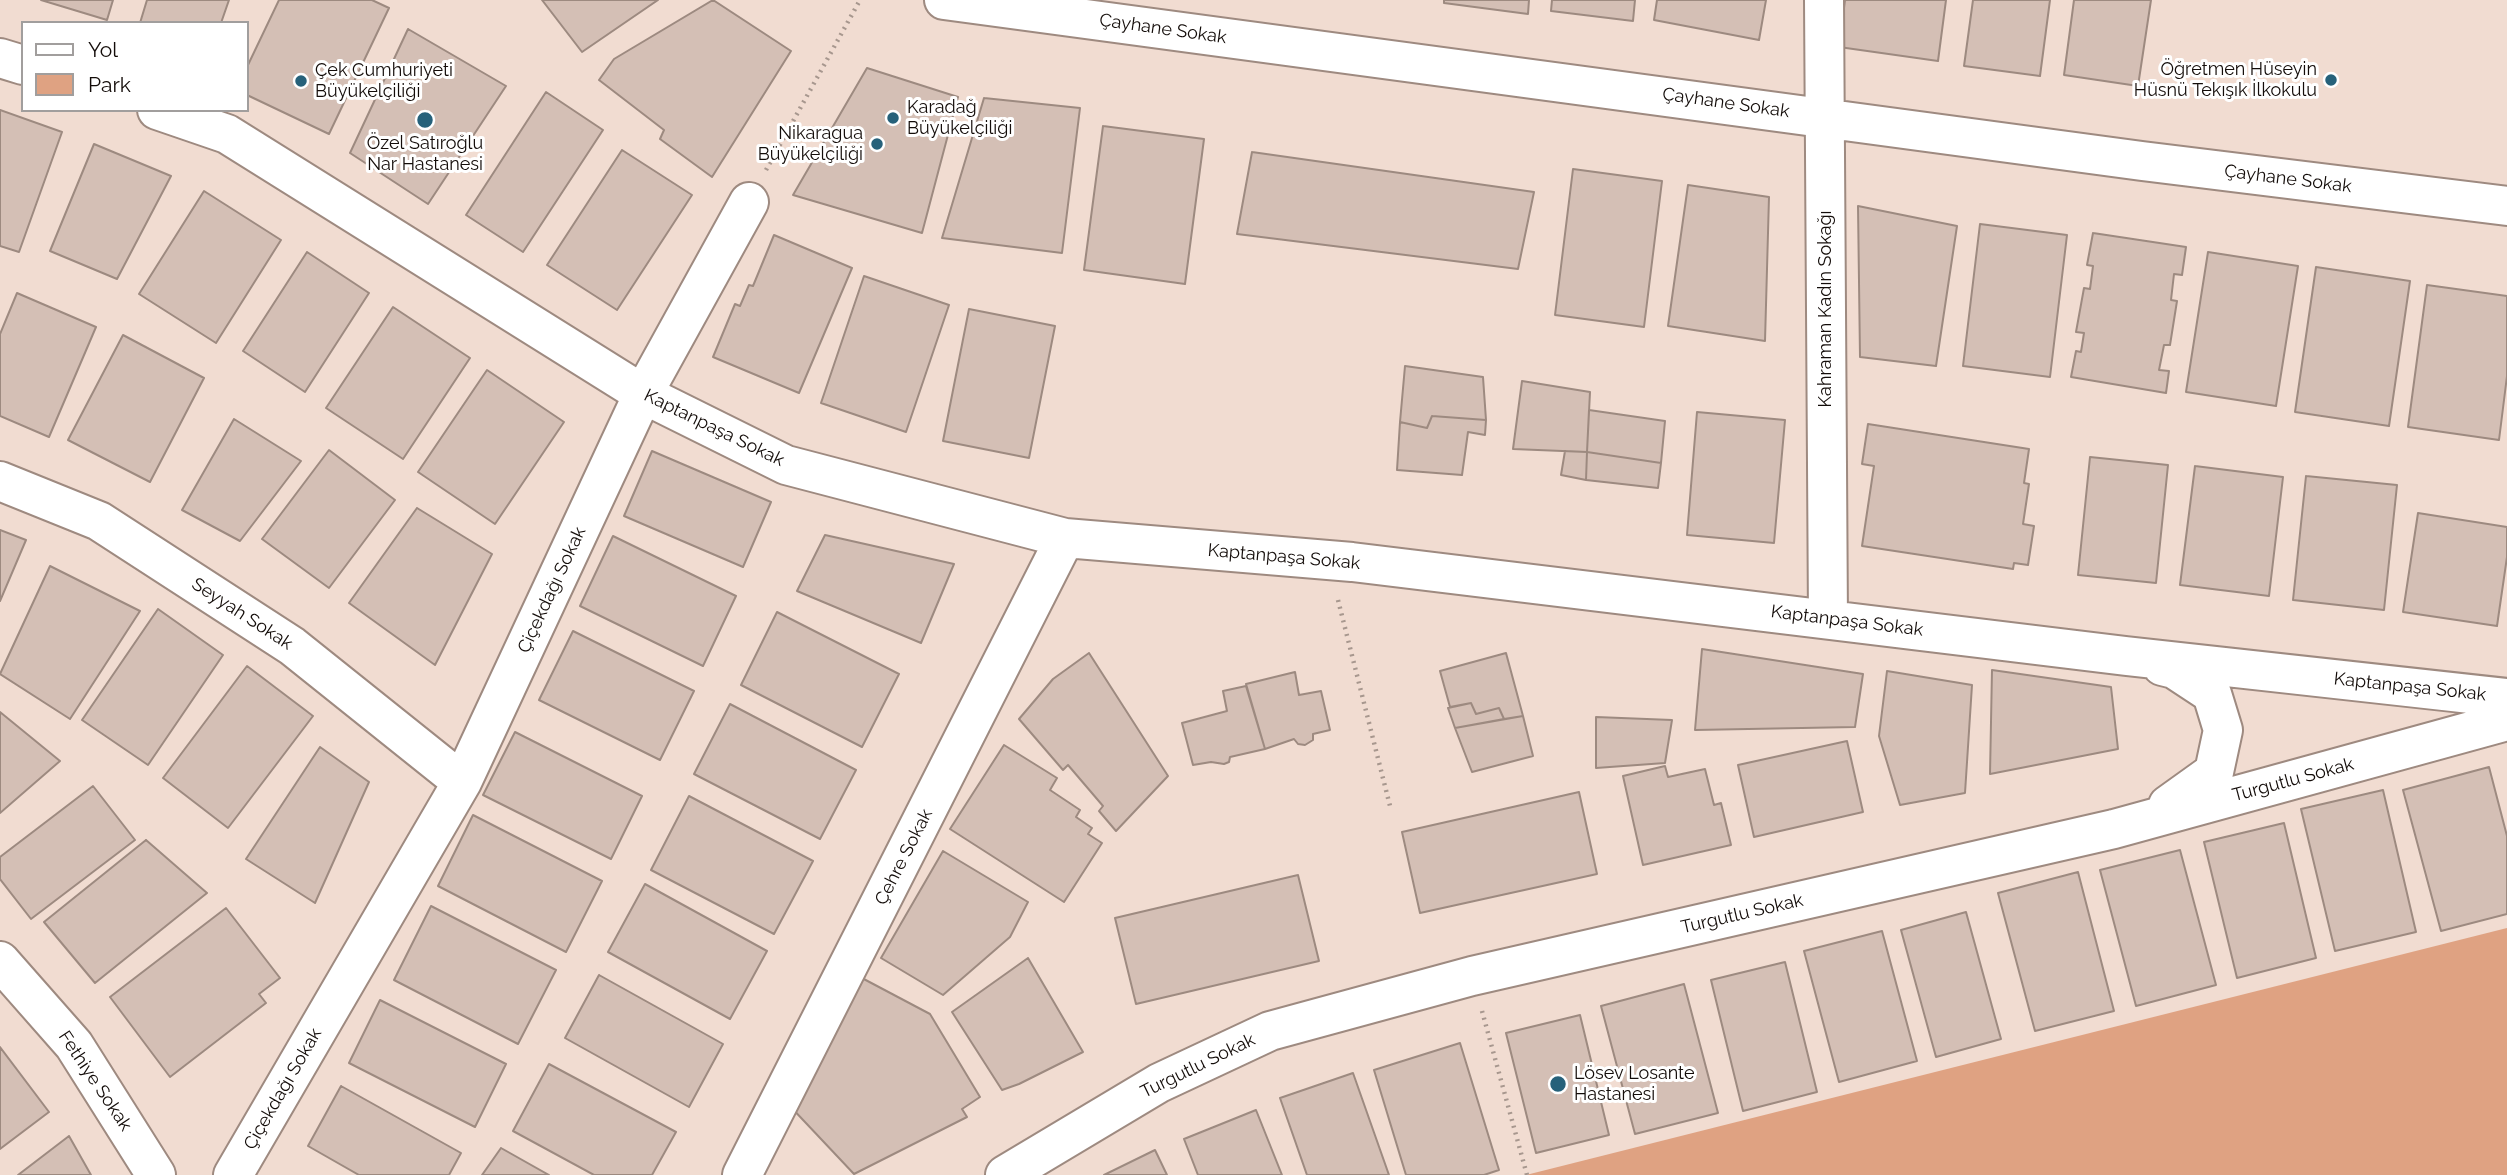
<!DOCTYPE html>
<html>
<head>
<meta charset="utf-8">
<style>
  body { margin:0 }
  #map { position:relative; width:2507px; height:1175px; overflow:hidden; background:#f1dcd1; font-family:Raleway,sans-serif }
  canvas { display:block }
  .legend { position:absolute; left:21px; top:21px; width:228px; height:91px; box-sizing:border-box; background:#fff; border:2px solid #a19e9d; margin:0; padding:9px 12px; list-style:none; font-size:21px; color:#130c09 }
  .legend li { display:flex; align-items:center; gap:14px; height:35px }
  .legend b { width:35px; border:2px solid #a19e9d }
</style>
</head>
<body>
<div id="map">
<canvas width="2507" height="1175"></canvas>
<ul class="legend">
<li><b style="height:9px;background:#fff"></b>Yol</li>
<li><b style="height:19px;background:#dfa282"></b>Park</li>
</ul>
</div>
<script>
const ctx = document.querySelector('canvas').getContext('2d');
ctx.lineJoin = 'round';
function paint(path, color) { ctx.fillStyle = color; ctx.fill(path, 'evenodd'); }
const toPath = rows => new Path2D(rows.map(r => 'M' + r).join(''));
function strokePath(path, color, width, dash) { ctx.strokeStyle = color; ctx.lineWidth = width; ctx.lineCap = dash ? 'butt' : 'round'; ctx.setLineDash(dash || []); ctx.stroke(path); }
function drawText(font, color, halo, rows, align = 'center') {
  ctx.font = font + ' Raleway,sans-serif'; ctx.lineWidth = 6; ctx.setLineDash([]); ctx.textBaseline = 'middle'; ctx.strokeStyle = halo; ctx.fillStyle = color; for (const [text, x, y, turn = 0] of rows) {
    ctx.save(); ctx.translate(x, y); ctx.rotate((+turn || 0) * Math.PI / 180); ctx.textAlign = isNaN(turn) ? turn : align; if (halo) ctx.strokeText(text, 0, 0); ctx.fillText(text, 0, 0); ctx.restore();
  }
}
paint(toPath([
  [2507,928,2507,1175,1526,1175]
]), '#dfa282');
const building = toPath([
  [41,0,113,0,107,20,41,0],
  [147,0,229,0,221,23,140,23,147,0],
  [279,0,372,0,389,8,329,134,247,95,247,67,279,0],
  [542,0,658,0,582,52,542,0],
  [713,0,791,51,712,177,660,139,664,130,599,80,614,59,713,0],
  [1444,0,1529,0,1528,14,1444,3,1444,0],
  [1552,0,1635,0,1633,21,1551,11,1552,0],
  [1657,0,1766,0,1759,40,1654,20,1657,0],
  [1845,0,1946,0,1938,61,1839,47,1845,0],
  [1973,0,2050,0,2040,76,1964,66,1973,0],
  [2074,0,2151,0,2138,86,2064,75,2074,0],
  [408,29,506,86,428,204,350,153,408,29],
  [867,68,958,97,922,233,793,195,867,68],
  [546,92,603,130,523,252,466,215,546,92],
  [984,98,1080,108,1062,253,942,238,984,98],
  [0,110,62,132,19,252,0,246,0,110],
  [1103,126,1204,139,1185,284,1084,270,1103,126],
  [94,144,171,176,117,279,50,251,94,144],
  [622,150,692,195,617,310,547,265,622,150],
  [1252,152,1534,192,1518,269,1237,234,1252,152],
  [1573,169,1662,181,1644,327,1555,315,1573,169],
  [1688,185,1769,197,1765,341,1668,326,1688,185],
  [204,191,281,240,216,343,139,294,204,191],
  [1858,206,1957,226,1936,366,1860,357,1858,206],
  [1980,224,2067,235,2050,377,1963,366,1980,224],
  [2093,233,2186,247,2182,275,2174,274,2171,300,2177,301,2170,345,2164,345,2159,370,2169,371,2166,393,2071,377,2076,351,2081,352,2084,333,2076,332,2084,288,2090,289,2093,266,2087,265,2093,233],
  [774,235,852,268,799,393,713,357,735,304,740,306,749,285,753,286,774,235],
  [307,252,369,293,305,392,243,351,307,252],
  [2208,252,2298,266,2276,406,2186,392,2208,252],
  [2316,267,2410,281,2389,426,2295,412,2316,267],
  [864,276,949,305,906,432,821,403,864,276],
  [2427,285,2507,296,2507,376,2499,440,2408,427,2427,285],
  [17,293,96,327,49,437,0,416,0,334,17,293],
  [393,307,470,358,403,459,326,408,393,307],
  [969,309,1055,326,1029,458,943,441,969,309],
  [123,335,204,378,150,482,68,440,123,335],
  [1405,366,1483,377,1486,420,1432,416,1427,428,1400,422,1405,366],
  [487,370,564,422,495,524,418,472,487,370],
  [1522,381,1590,392,1587,452,1513,449,1522,381],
  [1589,410,1665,421,1661,463,1587,452,1589,410],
  [1697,412,1785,420,1774,543,1687,535,1697,412],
  [1432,416,1486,420,1485,435,1468,432,1462,475,1397,470,1400,422,1427,428,1432,416],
  [234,419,301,461,240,541,182,510,234,419],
  [1868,424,2029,449,2024,483,2029,484,2023,524,2034,526,2028,565,2014,563,2013,569,1862,546,1874,466,1862,464,1868,424],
  [329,450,395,500,329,588,262,539,329,450],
  [652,451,771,502,743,567,624,516,652,451],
  [1565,451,1587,452,1586,480,1561,475,1565,451],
  [1587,452,1661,463,1658,488,1586,480,1587,452],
  [2090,457,2168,465,2156,583,2078,575,2090,457],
  [2195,466,2283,477,2269,596,2180,585,2195,466],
  [2306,476,2397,485,2384,610,2293,600,2306,476],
  [417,508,492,554,435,665,349,603,417,508],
  [2418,513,2507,527,2507,557,2497,626,2403,612,2418,513],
  [0,530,26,540,0,601,0,530],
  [825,535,954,564,921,643,797,591,825,535],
  [613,536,736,596,703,666,580,606,613,536],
  [50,566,140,611,70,719,0,674,50,566],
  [158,609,223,655,148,765,82,720,158,609],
  [777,612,899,674,862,747,741,685,777,612],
  [573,631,694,691,660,760,539,700,573,631],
  [1702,649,1863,674,1855,727,1695,730,1702,649],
  [1089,653,1168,776,1116,831,1099,811,1103,806,1068,765,1063,770,1019,719,1053,679,1089,653],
  [1506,653,1523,716,1504,719,1499,708,1476,714,1471,703,1450,707,1440,671,1506,653],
  [247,666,313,716,228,828,163,778,247,666],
  [1992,670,2111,687,2118,749,1990,774,1992,670],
  [1887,671,1972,685,1965,793,1900,805,1879,736,1887,671],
  [1295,672,1299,695,1321,691,1330,730,1313,734,1313,740,1305,745,1298,744,1294,739,1265,749,1246,684,1295,672],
  [1246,686,1265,749,1230,757,1229,762,1224,764,1211,762,1193,765,1182,723,1227,711,1223,691,1246,686],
  [1471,703,1476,714,1499,708,1504,719,1455,728,1448,708,1471,703],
  [730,704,856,770,820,839,694,774,730,704],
  [0,712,60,761,0,813,0,712],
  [1523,716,1533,756,1472,772,1455,728,1523,716],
  [1596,717,1672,720,1665,763,1596,768,1596,717],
  [515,732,642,796,611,859,483,795,515,732],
  [1847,741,1863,812,1754,837,1738,765,1847,741],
  [1004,745,1057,778,1050,790,1080,810,1076,817,1092,828,1088,834,1102,843,1064,902,950,829,1004,745],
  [320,747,369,782,315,903,246,859,320,747],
  [1665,766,1668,777,1705,769,1714,805,1721,803,1731,845,1643,865,1623,776,1665,766],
  [2489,767,2507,836,2507,914,2441,931,2403,790,2489,767],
  [93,786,135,840,31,919,0,879,0,857,93,786],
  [2383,790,2416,932,2335,951,2301,809,2383,790],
  [1579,792,1597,874,1420,913,1402,832,1579,792],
  [689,796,813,861,774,934,651,870,689,796],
  [473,815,602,881,566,952,438,886,473,815],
  [2284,823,2316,958,2237,978,2204,842,2284,823],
  [146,840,207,893,95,983,44,922,146,840],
  [2180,850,2216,985,2136,1006,2100,870,2180,850],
  [943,851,1028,902,1010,937,943,995,881,958,943,851],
  [2078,872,2114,1011,2035,1031,1998,893,2078,872],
  [1298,875,1319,961,1136,1004,1115,918,1298,875],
  [645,884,767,951,730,1019,608,952,645,884],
  [431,906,556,970,518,1044,394,980,431,906],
  [226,908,280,978,259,994,266,1003,170,1077,110,997,226,908],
  [1966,912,2001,1039,1936,1057,1901,930,1966,912],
  [1882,931,1917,1061,1839,1082,1804,951,1882,931],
  [1028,958,1083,1052,1019,1084,1002,1090,952,1012,1028,958],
  [1785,962,1817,1092,1743,1111,1711,980,1785,962],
  [599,975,723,1044,689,1107,565,1038,599,975],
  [860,977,930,1014,980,1097,962,1109,967,1117,854,1174,788,1104,860,977],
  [1684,984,1718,1113,1635,1134,1601,1006,1684,984],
  [380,1000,506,1064,475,1127,349,1063,380,1000],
  [1580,1015,1609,1135,1536,1153,1506,1033,1580,1015],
  [1460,1043,1499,1170,1484,1175,1406,1175,1374,1070,1460,1043],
  [0,1047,49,1112,0,1149,0,1047],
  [549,1064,676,1132,652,1175,594,1175,513,1131,549,1064],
  [1353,1073,1389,1175,1307,1175,1280,1098,1353,1073],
  [341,1086,461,1153,449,1175,359,1175,308,1146,341,1086],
  [1256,1110,1282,1175,1198,1175,1184,1139,1256,1110],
  [69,1136,91,1175,18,1175,69,1136],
  [501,1148,549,1175,482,1175,501,1148],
  [1155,1150,1167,1175,1104,1175,1155,1150]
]);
paint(building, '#d4bfb5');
strokePath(building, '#9d8a80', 2);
const street = toPath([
  [944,0,2142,161,2507,206],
  [1824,0,1828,619],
  [0,58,23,65],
  [157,110,227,134,643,394,786,465,1065,538,1352,562,2126,656,2507,698],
  [0,481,99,521,292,646,462,782],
  [2162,666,2174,669,2212,694,2223,730,2214,772,2168,805],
  [0,961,74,1045,156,1175],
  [233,1175,462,782,643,394,749,202],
  [742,1175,1065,538],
  [1005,1175,1159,1083,1270,1031,1472,976,2114,829,2507,721]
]);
strokePath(street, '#9e8a80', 42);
strokePath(toPath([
  [766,170,860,0],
  [1338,600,1390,806],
  [1482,1011,1527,1175]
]), '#a7978e', 4.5, [2, 5]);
strokePath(street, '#fff', 38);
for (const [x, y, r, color] of [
  [2331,80,7,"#26617a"],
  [301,81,7,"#26617a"],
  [893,118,7,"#26617a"],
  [425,120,9,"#26617a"],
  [877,144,7,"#26617a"],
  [1558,1084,9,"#26617a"]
]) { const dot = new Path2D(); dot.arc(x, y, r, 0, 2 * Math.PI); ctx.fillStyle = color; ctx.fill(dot); strokePath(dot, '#fff', 2.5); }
drawText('18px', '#130c09', '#fff', [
  ["Çayhane Sokak",1163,29,8],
  ["Çayhane Sokak",1726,103,8],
  ["Çayhane Sokak",2288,179,7],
  ["Kahraman Kadın Sokağı",1826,309,-90],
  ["Kaptanpaşa Sokak",714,428,26],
  ["Kaptanpaşa Sokak",1284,557,5],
  ["Çiçekdağı Sokak",552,590,-65],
  ["Seyyah Sokak",242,614,33],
  ["Kaptanpaşa Sokak",1847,621,7],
  ["Kaptanpaşa Sokak",2410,687,6],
  ["Turgutlu Sokak",2293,780,-15],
  ["Çehre Sokak",904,857,-63],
  ["Turgutlu Sokak",1742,914,-13],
  ["Turgutlu Sokak",1198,1066,-26],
  ["Fethiye Sokak",95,1081,56],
  ["Çiçekdağı Sokak",283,1089,-60]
]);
drawText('18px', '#130c09', '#fff', [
  ["Öğretmen Hüseyin",2317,70,"right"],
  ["Hüsnü Tekışık İlkokulu",2317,91,"right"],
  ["Çek Cumhuriyeti",315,71],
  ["Büyükelçiliği",315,92],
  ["Karadağ",907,108],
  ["Büyükelçiliği",907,129],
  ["Nikaragua",863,134,"right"],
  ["Büyükelçiliği",863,155,"right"],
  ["Özel Satıroğlu",425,144,"center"],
  ["Nar Hastanesi",425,165,"center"],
  ["Lösev Losante",1574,1074],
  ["Hastanesi",1574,1095]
], 'left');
</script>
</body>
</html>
